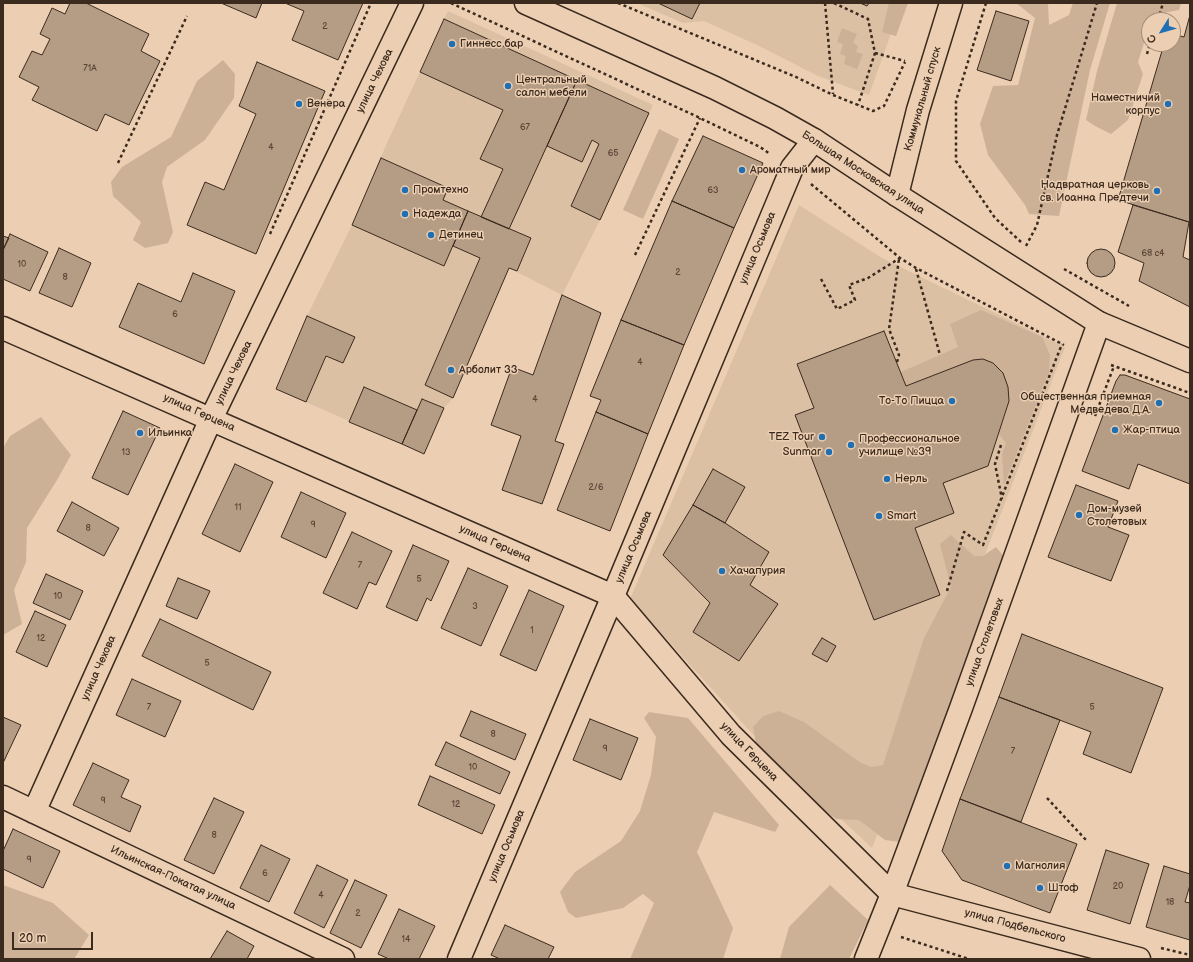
<!DOCTYPE html>
<html>
<head>
<meta charset="utf-8">
<style>
  body { margin:0 }
  #map { position:relative; width:1193px; height:962px; overflow:hidden; background:#eccfb2; font-family:"Balsamiq Sans",sans-serif }
  canvas { display:block }
  .frame { position:absolute; inset:0; border:4px solid #3b2a1e; pointer-events:none }
  .north { position:absolute; left:1141px; top:12px; width:40px; height:40px; box-sizing:border-box; background:#eccfb2; border:1px solid #a58d77; border-radius:50%; rotate:233deg; font-size:11px; font-weight:700; line-height:16px; text-align:center; color:#3b2a1e }
  .north::after { content:''; display:block; margin:auto; width:14px; height:18px; background:#1f6fb2; clip-path:polygon(50% 0,100% 100%,50% 72%,0 100%) }
  .scale { position:absolute; left:12px; top:932px; width:81px; height:18px; box-sizing:border-box; border:2px solid #3b2a1e; border-top:0; padding-left:5px; font-size:12px; line-height:14px; white-space:nowrap; color:#3b2a1e; -webkit-text-stroke:3px #eccfb2; paint-order:stroke }
</style>
</head>
<body>
<div id="map">
<canvas width="1193" height="962"></canvas>
<div class="frame"></div>
<div class="north">С</div>
<div class="scale">20 m</div>
</div>
<script>
const ctx = document.querySelector('canvas').getContext('2d');
ctx.lineJoin = 'round';
function paint(path, color) { ctx.fillStyle = color; ctx.fill(path, 'evenodd'); }
const toPath = rows => new Path2D(rows.map(r => 'M' + r).join(''));
function strokePath(path, color, width, dash) { ctx.strokeStyle = color; ctx.lineWidth = width; ctx.lineCap = dash ? 'butt' : 'round'; ctx.setLineDash(dash || []); ctx.stroke(path); }
function drawText(font, color, halo, rows, align = 'center') {
  ctx.font = font + ' "Balsamiq Sans",sans-serif'; ctx.lineWidth = 3; ctx.setLineDash([]); ctx.textBaseline = 'middle'; ctx.strokeStyle = halo; ctx.fillStyle = color; for (const [text, x, y, turn = 0] of rows) {
    ctx.save(); ctx.translate(x, y); ctx.rotate((+turn || 0) * Math.PI / 180); ctx.textAlign = isNaN(turn) ? turn : align; if (halo) ctx.strokeText(text, 0, 0); ctx.fillText(text, 0, 0); ctx.restore();
  }
}
paint(toPath([
  [637,3,902,3,869,95,818,76,759,46,704,21,683,23],
  [448,11,653,105,600,220,562,295,509,268,453,398,444,408,424,454,276,389,307,316,352,225,387,143],
  [799,205,882,258,1065,347,872,848,768,751,630,599]
]), '#dcc0a4');
paint(toPath([
  [889,3,908,3,896,36,882,32],
  [1016,3,1048,3,1049,25,1069,15,1073,3,1110,3,1090,70,1059,216,1029,214,1025,205,988,155,980,124,993,86,1018,85,1035,18],
  [1117,3,1181,3,1179,10,1153,15,1151,20,1149,20,1149,27,1138,62,1143,74,1128,120,1111,134,1095,126,1086,120,1097,71],
  [842,28,857,34,853,43,858,46,856,52,863,54,857,69,844,64,846,56,840,54,843,44,837,42],
  [223,60,235,74,234,98,205,140,167,167,162,182,173,232,168,243,145,248,133,240,141,222,113,196,111,182,122,167,171,137,197,81],
  [659,129,679,139,643,219,623,210],
  [981,310,1042,337,1050,355,1049,372,1004,485,1002,455,1006,443,999,434,1009,401,1008,387,1003,373,993,363,983,359,973,360,906,386,901,372,958,347,950,324],
  [41,417,71,455,57,480,27,528,26,562,14,590,22,624,3,635,3,448,10,436],
  [951,535,974,556,983,556,996,547,1007,560,900,842,885,840,859,820,836,819,823,810,800,785,757,750,753,727,763,716,779,711,804,722,861,763,872,767,883,765,924,638,951,587,940,544],
  [649,712,688,718,779,825,775,832,714,812,697,852,733,928,723,959,630,959,654,903,643,894,623,908,576,918,568,912,560,892,575,872,621,841,640,811,651,775,656,737,644,718],
  [3,885,53,903,89,935,74,959,3,959],
  [830,885,868,920,849,959,780,959,789,927]
]), '#ccb197');
const building = toPath([
  [70,3,86,3,149,34,141,51,160,61,129,125,105,114,97,131,32,100,39,87,19,77,32,51,42,55,50,39,40,34,52,8,65,14,70,3],
  [221,3,262,3,256,18,221,3],
  [285,3,363,3,338,60,292,40,304,11,285,3],
  [658,3,700,3,692,19,658,3],
  [860,3,869,3,867,6,860,3],
  [996,11,1029,21,1011,81,977,70,996,11],
  [1190,15,1190,219,1189,222,1118,200,1164,44,1173,44,1173,34,1184,37,1190,15],
  [444,19,577,80,509,229,481,217,503,169,480,159,503,110,420,72,444,19],
  [257,62,325,91,256,254,187,225,205,182,224,190,256,114,239,106,257,62],
  [577,80,649,113,600,220,571,206,599,144,592,140,582,162,547,146,577,80],
  [703,136,763,163,734,228,672,201,703,136],
  [381,158,448,188,443,200,468,211,444,266,352,225,381,158],
  [672,201,734,228,684,345,621,320,672,201],
  [1133,205,1189,222,1183,257,1190,260,1190,307,1139,281,1144,263,1118,252,1133,205],
  [468,211,531,238,517,271,509,268,453,398,425,385,480,258,453,246,468,211],
  [10,234,48,252,30,291,3,279,3,250,10,234],
  [3,236,9,238,3,250,3,236],
  [59,248,91,263,72,307,39,293,59,248],
  '1087 263a14 14 0 1 1 28 0a14 14 0 1 1-28 0Z',
  [193,273,235,291,204,364,119,327,138,283,181,302,193,273],
  [562,295,601,313,555,441,564,444,542,504,502,490,521,436,491,425,512,367,533,375,562,295],
  [307,316,355,337,343,363,326,356,306,402,276,389,307,316],
  [621,320,684,345,648,434,596,412,601,400,590,396,621,320],
  [884,331,906,386,973,360,983,359,993,363,1003,373,1008,387,1009,401,988,466,943,483,954,513,915,528,940,595,874,620,795,415,814,408,797,364,884,331],
  [1120,375,1125,375,1190,399,1190,484,1138,464,1129,489,1082,471,1116,381,1120,375],
  [364,387,417,410,402,444,349,422,364,387],
  [422,399,444,408,424,454,402,444,422,399],
  [123,411,160,428,128,495,92,478,123,411],
  [596,412,648,434,610,531,557,510,596,412],
  [235,464,273,482,240,552,202,534,235,464],
  [713,469,745,487,725,523,693,505,713,469],
  [1076,485,1118,501,1108,527,1129,535,1111,581,1048,557,1076,485],
  [301,492,346,513,326,558,281,537,301,492],
  [72,502,119,528,104,556,57,531,72,502],
  [693,505,725,523,769,552,750,585,778,604,739,661,693,632,710,603,663,555,693,505],
  [352,532,392,551,376,585,369,582,357,609,323,593,352,532],
  [413,545,449,561,431,601,427,598,417,621,386,607,413,545],
  [468,568,508,586,481,646,441,628,468,568],
  [46,574,83,591,70,620,33,603,46,574],
  [178,578,210,591,197,619,166,606,178,578],
  [529,590,564,606,536,671,500,655,529,590],
  [35,611,66,625,47,667,16,652,35,611],
  [160,619,271,672,253,710,142,656,160,619],
  [1022,634,1163,688,1131,773,1083,754,1091,732,999,697,1022,634],
  [822,638,836,646,827,662,812,654,822,638],
  [132,679,181,701,165,737,116,715,132,679],
  [999,697,1060,720,1021,822,960,799,999,697],
  [471,711,526,734,515,760,460,736,471,711],
  [3,717,21,725,3,763,3,717],
  [590,719,638,738,621,780,573,760,590,719],
  [446,742,510,772,500,794,435,765,446,742],
  [93,763,129,780,121,797,141,806,130,832,73,805,93,763],
  [430,776,495,805,482,834,418,805,430,776],
  [214,798,244,812,214,874,184,860,214,798],
  [960,799,1077,844,1050,913,962,880,942,851,960,799],
  [13,829,60,851,43,888,3,869,3,851,13,829],
  [261,845,290,859,269,902,240,888,261,845],
  [1106,850,1149,864,1130,924,1087,910,1106,850],
  [317,865,348,880,324,928,294,913,317,865],
  [1164,866,1190,874,1190,885,1185,902,1190,903,1190,940,1146,927,1164,866],
  [355,880,387,895,361,948,330,933,355,880],
  [399,909,435,926,419,959,389,959,378,954,399,909],
  [505,925,554,947,548,959,500,959,491,955,505,925],
  [227,931,254,946,247,959,210,959,227,931]
]);
paint(building, '#b59c84');
strokePath(building, '#3b2a1e', 1);
const minor = toPath([
  [3,328,613,596,731,735,892,894,1139,959],
  [3,797,343,959],
  [34,812,211,419,412,3],
  [866,959,892,894,961,708,1099,323]
]);
const tertiary = toPath([
  [459,959,613,596,792,168,814,140]
]);
const secondary = toPath([
  [897,195,918,110,951,3]
]);
const primary = toPath([
  [526,3,715,88,775,118,814,140,897,195,1099,323,1190,361]
]);
strokePath(minor, '#3b2a1e', 25);
strokePath(tertiary, '#3b2a1e', 25);
strokePath(secondary, '#3b2a1e', 25);
strokePath(primary, '#3b2a1e', 25);
strokePath(toPath([
  [451,3,700,118,760,147,770,154],
  [618,3,796,77,833,95,873,111,884,106,905,62],
  [825,3,833,94],
  [834,3,868,19,875,53,858,105],
  [986,3,956,101,956,161,995,218,1021,242],
  [1158,20,1163,3],
  [875,53,905,61],
  [1147,54,1150,44],
  [118,163,187,16],
  [811,184,900,258,916,268,1064,345],
  [270,234,371,3],
  [1026,246,1037,225,1057,135,1097,3],
  [635,255,700,118],
  [916,269,940,355],
  [1064,269,1129,306],
  [821,279,837,309,855,300,849,285,868,278,900,258],
  [897,362,899,355,889,329,899,259],
  [1111,365,1190,393],
  [1095,416,1114,366],
  [1001,445,995,464,1002,499],
  [947,591,964,532,983,545,1062,344],
  [1047,798,1086,840],
  [901,937,969,959],
  [1161,948,1190,955]
]), '#3b2a1e', 2.5, [3, 3]);
strokePath(minor, '#eccfb2', 22);
strokePath(tertiary, '#eccfb2', 22);
strokePath(secondary, '#eccfb2', 22);
strokePath(primary, '#eccfb2', 22);
for (const [x, y, r, color] of [
  [452,44,4,"#1f6fb2"],
  [508,86,4,"#1f6fb2"],
  [299,104,4,"#1f6fb2"],
  [1168,104,4,"#1f6fb2"],
  [742,170,4,"#1f6fb2"],
  [405,190,4,"#1f6fb2"],
  [1157,191,4,"#1f6fb2"],
  [405,214,4,"#1f6fb2"],
  [431,235,4,"#1f6fb2"],
  [451,370,4,"#1f6fb2"],
  [952,401,4,"#1f6fb2"],
  [1159,403,4,"#1f6fb2"],
  [1115,430,4,"#1f6fb2"],
  [140,433,4,"#1f6fb2"],
  [822,437,4,"#1f6fb2"],
  [851,445,4,"#1f6fb2"],
  [829,452,4,"#1f6fb2"],
  [887,479,4,"#1f6fb2"],
  [1079,515,4,"#1f6fb2"],
  [879,516,4,"#1f6fb2"],
  [722,571,4,"#1f6fb2"],
  [1007,866,4,"#1f6fb2"],
  [1040,888,4,"#1f6fb2"]
]) { const dot = new Path2D(); dot.arc(x, y, r, 0, 2 * Math.PI); ctx.fillStyle = color; ctx.fill(dot); strokePath(dot, '#eccfb2', 1.5); }
drawText('9px', '#5a4638', null, [
  ["2",325,27],
  ["71А",90,69],
  ["67",525,128],
  ["4",271,148],
  ["65",613,154],
  ["63",713,191],
  ["68 с4",1153,254],
  ["10",22,265],
  ["2",678,273],
  ["8",65,278],
  ["6",175,315],
  ["4",640,363],
  ["4",535,400],
  ["13",126,453],
  ["2/6",596,488],
  ["11",238,508],
  ["9",313,525],
  ["8",88,529],
  ["7",360,566],
  ["5",419,580],
  ["10",58,597],
  ["3",475,607],
  ["1",532,631],
  ["12",41,639],
  ["5",207,664],
  ["7",149,708],
  ["5",1092,708],
  ["8",493,735],
  ["9",605,749],
  ["7",1013,752],
  ["10",473,768],
  ["9",103,801],
  ["12",456,805],
  ["8",214,836],
  ["9",29,860],
  ["6",265,874],
  ["20",1118,887],
  ["4",321,896],
  ["18",1170,903],
  ["2",358,914],
  ["14",406,940]
]);
drawText('11px', '#3b2a1e', '#eccfb2', [
  ["Гиннесс бар",460,44],
  ["Центральный",516,80],
  ["салон мебели",516,93],
  ["Наместничий",1160,98,"right"],
  ["корпус",1160,111,"right"],
  ["Венера",307,104],
  ["Ароматный мир",750,170],
  ["Надвратная церковь",1149,185,"right"],
  ["св. Иоанна Предтечи",1149,198,"right"],
  ["Промтехно",413,190],
  ["Надежда",413,214],
  ["Детинец",439,235],
  ["Арболит 33",459,370],
  ["Общественная приемная",1151,397,"right"],
  ["Медведева Д.А.",1151,410,"right"],
  ["То-То Пицца",944,401,"right"],
  ["Жар-птица",1123,430],
  ["Ильинка",148,433],
  ["TEZ Tour",814,437,"right"],
  ["Профессиональное",859,439],
  ["училище №39",859,452],
  ["Sunmar",821,452,"right"],
  ["Нерль",895,479],
  ["Дом-музей",1087,509],
  ["Столетовых",1087,522],
  ["Smart",887,516],
  ["Хачапурия",730,571],
  ["Магнолия",1015,866],
  ["Штоф",1048,888]
], 'left');
drawText('11px', '#3b2a1e', '#eccfb2', [
  ["улица Чехова",375,81,-64],
  ["Коммунальный спуск",923,99,-74],
  ["Большая Московская улица",863,173,33],
  ["улица Осьмова",758,248,-67],
  ["улица Чехова",234,373,-64],
  ["улица Герцена",199,413,24],
  ["улица Герцена",495,544,24],
  ["улица Осьмова",634,547,-67],
  ["улица Столетовых",985,642,-70],
  ["улица Чехова",99,668,-66],
  ["улица Герцена",749,752,46],
  ["улица Осьмова",507,846,-67],
  ["Ильинская-Покатая улица",173,878,25],
  ["улица Подбельского",1015,926,15]
]);
</script>
</body>
</html>
